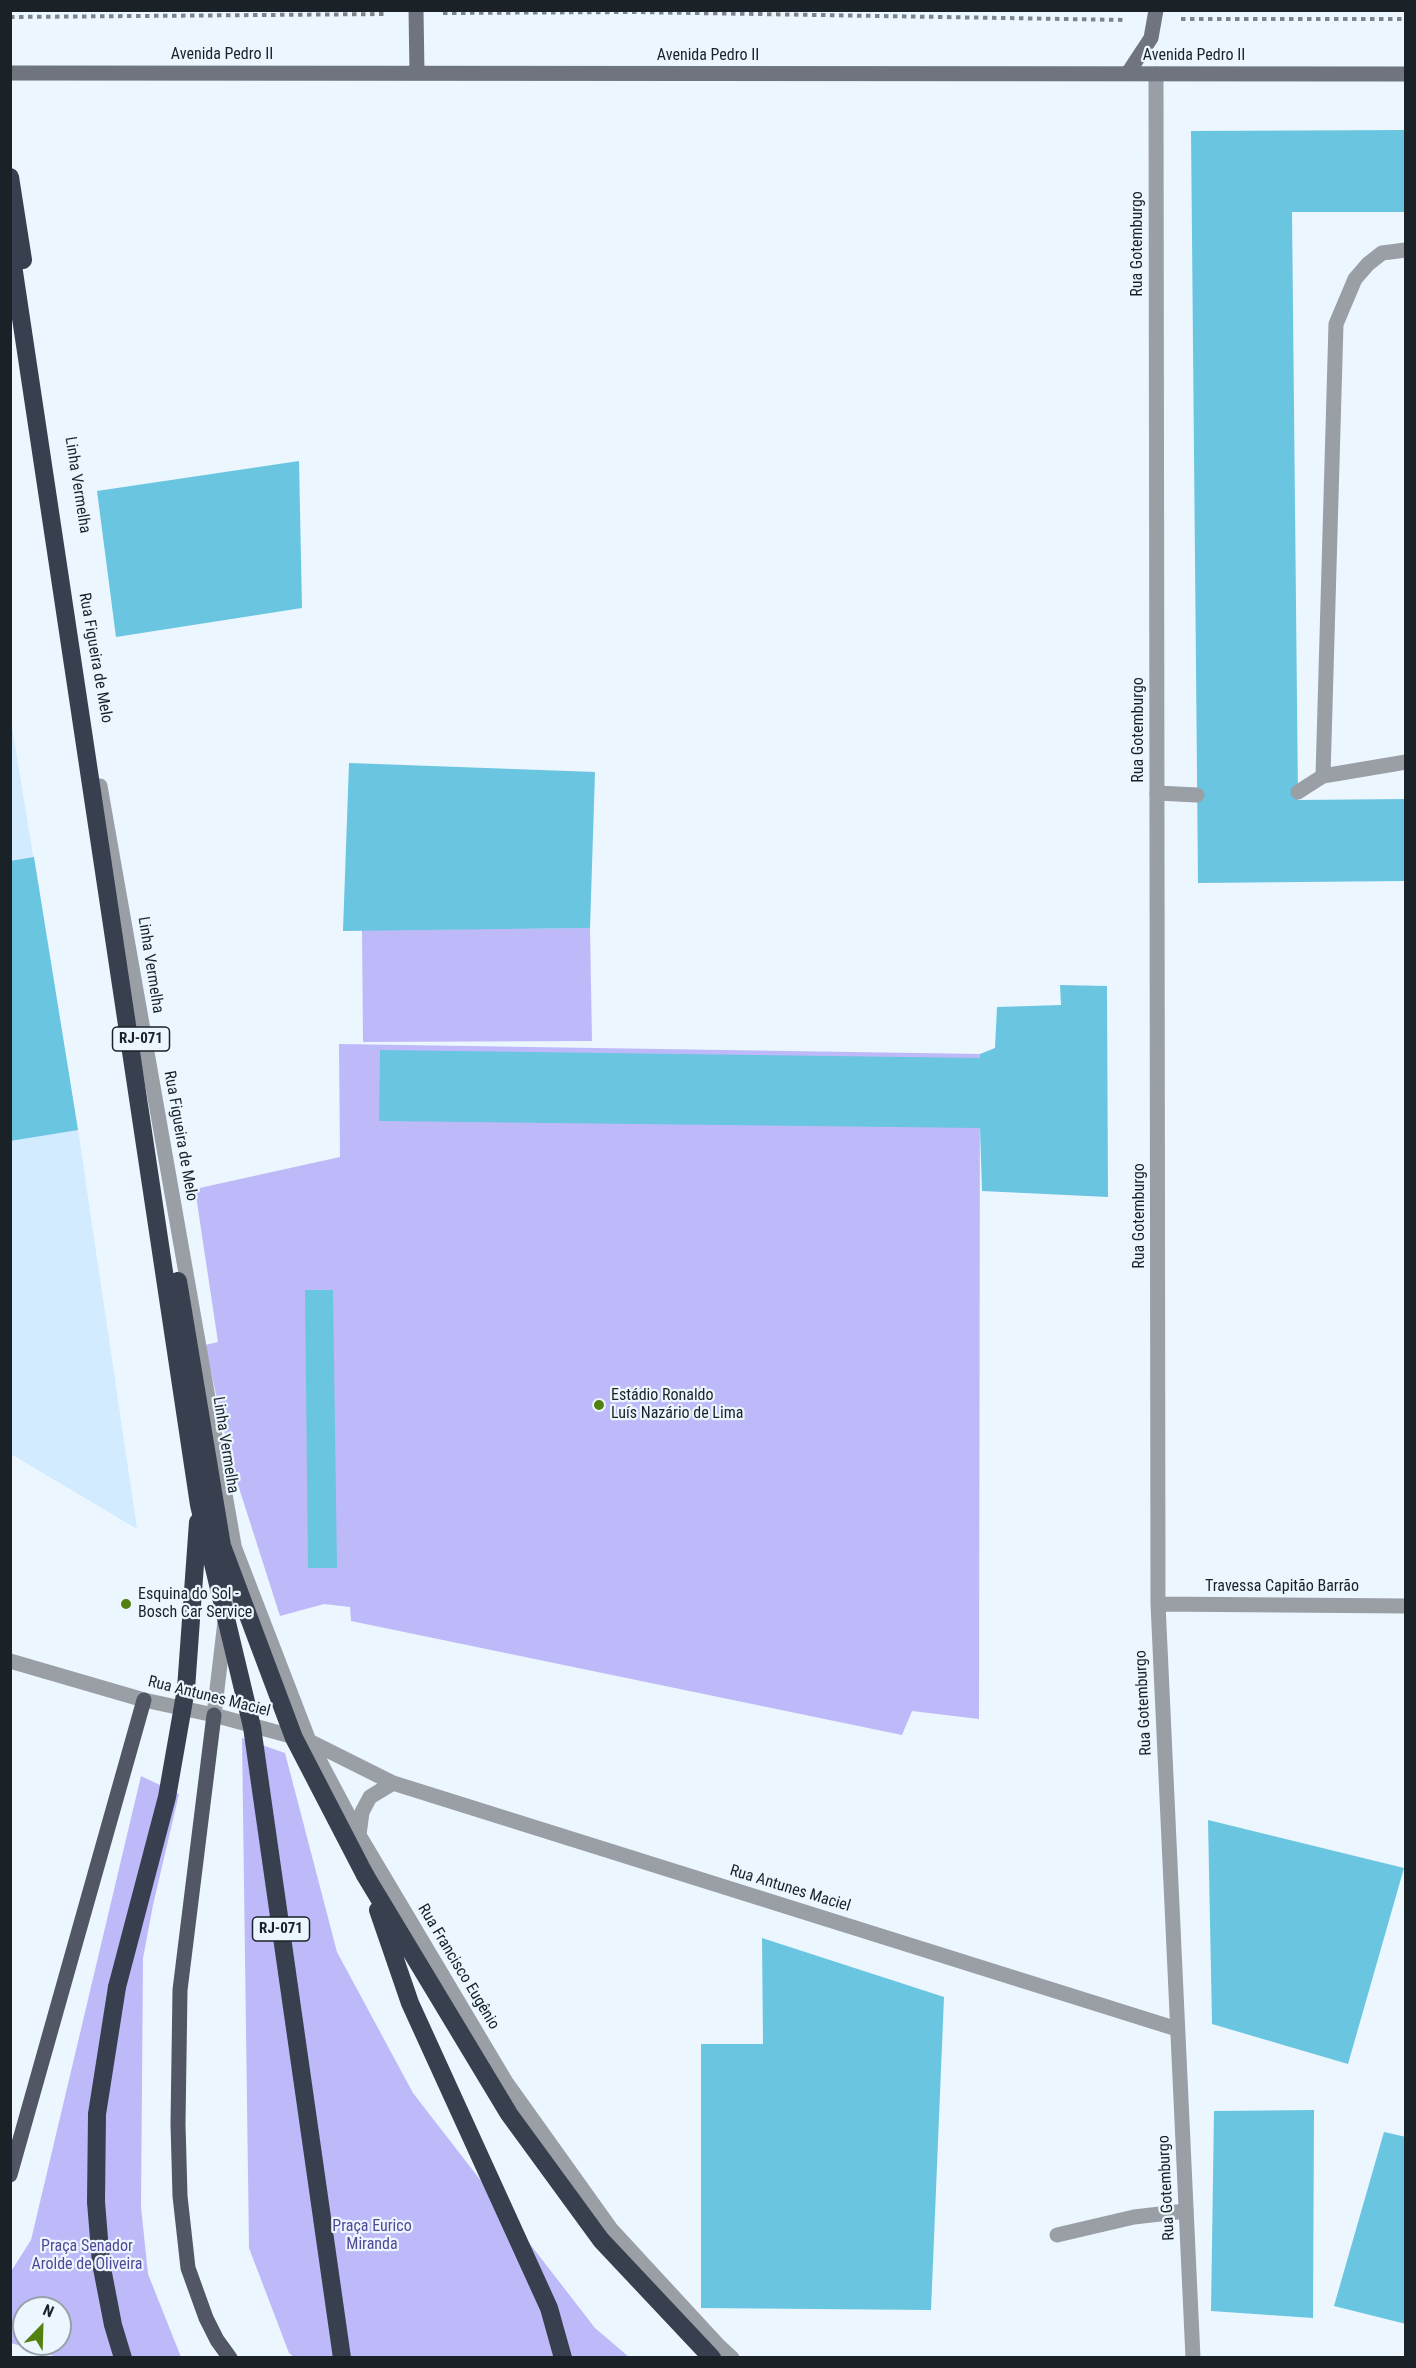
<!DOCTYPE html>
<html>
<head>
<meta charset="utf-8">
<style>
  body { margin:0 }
  #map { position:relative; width:1416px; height:2368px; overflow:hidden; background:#ebf6ff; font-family:"Roboto Condensed",sans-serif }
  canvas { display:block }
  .frame { position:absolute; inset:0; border:12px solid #1b2227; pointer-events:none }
  .north { position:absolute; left:12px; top:2296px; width:60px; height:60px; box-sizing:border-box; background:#ebf6ff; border:2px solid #98a1a9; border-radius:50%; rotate:23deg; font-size:16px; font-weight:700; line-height:24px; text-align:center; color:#1b2227 }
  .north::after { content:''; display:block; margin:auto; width:21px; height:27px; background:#52810f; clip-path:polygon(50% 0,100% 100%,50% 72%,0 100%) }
</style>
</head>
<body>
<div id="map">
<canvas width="1416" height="2368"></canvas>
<div class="frame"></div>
<div class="north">N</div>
</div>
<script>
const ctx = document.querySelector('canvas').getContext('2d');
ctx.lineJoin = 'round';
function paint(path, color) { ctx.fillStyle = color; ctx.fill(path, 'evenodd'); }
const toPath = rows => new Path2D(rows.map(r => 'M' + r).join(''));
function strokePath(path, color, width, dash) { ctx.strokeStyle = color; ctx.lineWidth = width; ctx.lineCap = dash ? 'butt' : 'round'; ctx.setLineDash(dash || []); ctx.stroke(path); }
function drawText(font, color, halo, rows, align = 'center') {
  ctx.font = font + ' "Roboto Condensed",sans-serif'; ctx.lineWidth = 4.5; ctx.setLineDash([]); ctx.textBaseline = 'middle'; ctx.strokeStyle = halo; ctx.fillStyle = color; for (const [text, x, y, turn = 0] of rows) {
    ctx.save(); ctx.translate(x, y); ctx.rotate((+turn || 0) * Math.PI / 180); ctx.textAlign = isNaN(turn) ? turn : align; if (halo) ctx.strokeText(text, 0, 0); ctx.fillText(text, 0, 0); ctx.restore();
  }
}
paint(toPath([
  [10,715,78,1130,137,1529,11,1454]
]), '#d2ebff');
paint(toPath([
  [590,928,592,1041,363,1042,362,930],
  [339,1044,980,1054,979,1719,912,1711,902,1735,351,1621,350,1607,324,1604,280,1616,232,1466,205,1345,218,1342,195,1189,340,1157],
  [242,1738,285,1753,337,1952,413,2093,595,2328,629,2357,295,2358,289,2353,249,2248],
  [141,1776,179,1794,153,1905,143,1958,141,2207,148,2274,181,2357,57,2357,11,2343,10,2273,31,2240],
  [24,2308,60,2308,60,2344,24,2344]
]), '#bebafa');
paint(toPath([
  [1406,130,1406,212,1292,212,1298,800,1406,799,1406,881,1198,883,1191,131],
  [299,461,302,608,116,637,97,491],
  [349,763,595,772,590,928,343,931],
  [34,857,78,1130,10,1141,10,861],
  [1060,985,1107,986,1108,1197,982,1191,980,1128,379,1121,380,1050,980,1058,980,1054,995,1048,997,1007,1061,1005],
  [305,1290,333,1290,337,1568,308,1568],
  [1208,1820,1404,1868,1348,2064,1212,2024],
  [762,1938,944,1997,931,2310,701,2308,701,2044,763,2044],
  [1314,2110,1313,2318,1211,2311,1214,2111],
  [1384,2132,1406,2137,1406,2324,1334,2306]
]), '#6ac5e1');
strokePath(toPath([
  [443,13,634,12,1126,20],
  [10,17,388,14],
  [1181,19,1406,19]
]), '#7c848b', 4, [4.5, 4.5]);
strokePath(toPath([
  [1323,776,1336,324,1355,279,1368,264,1382,253,1406,250],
  [1298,792,1323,776,1406,762],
  [1157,793,1197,795],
  [1057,2235,1134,2217,1186,2211]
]), '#9a9ea5', 15);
strokePath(toPath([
  [1156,74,1158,1604,1193,2358],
  [100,786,234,1545,214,1715],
  [235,1549,309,1741,359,1835,506,2082,611,2229,719,2346,732,2358],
  [1158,1604,1406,1606],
  [10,1661,144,1700,214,1715,309,1741,393,1783,1177,2029],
  [359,1835,362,1812,370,1797,393,1783]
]), '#9a9ea5', 15);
strokePath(toPath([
  [416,10,417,73],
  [10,73,1406,74],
  [1128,73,1151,38,1156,10]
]), '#6f747f', 15);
strokePath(toPath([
  [214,1715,180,1990,178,2124,180,2196,188,2268,206,2318,217,2340,230,2358],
  [10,2175,144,1700]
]), '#515765', 15);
strokePath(toPath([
  [365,1875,509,2114,601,2240,712,2358],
  [378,1910,410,2003,549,2308,563,2358],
  [117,1987,97,2114,96,2202,101,2263,113,2325,123,2358]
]), '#383f4e', 18);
strokePath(toPath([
  [10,177,23,260],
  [10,245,199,1505,252,1727,342,2358],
  [178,1281,222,1546,294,1738,365,1875],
  [117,1987,167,1797,186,1689,198,1522]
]), '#383f4e', 18);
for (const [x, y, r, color] of [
  [599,1405,6,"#52810f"],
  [126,1604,6,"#52810f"]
]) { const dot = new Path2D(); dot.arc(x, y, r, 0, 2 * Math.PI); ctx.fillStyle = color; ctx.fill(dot); strokePath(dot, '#ebf6ff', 2); }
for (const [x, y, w] of [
  [141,1039,57],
  [281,1929,57]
]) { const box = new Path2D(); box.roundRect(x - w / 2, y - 12, w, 24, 4.5); ctx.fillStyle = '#ebf6ff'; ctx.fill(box); strokePath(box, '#1b2227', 1.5); }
drawText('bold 15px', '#1b2227', null, [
  ["RJ-071",141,1039],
  ["RJ-071",281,1929]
]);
drawText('16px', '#1b2227', '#ebf6ff', [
  ["Avenida Pedro II",222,55],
  ["Avenida Pedro II",708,56],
  ["Avenida Pedro II",1194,56],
  ["Rua Gotemburgo",1138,244,-90],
  ["Linha Vermelha",77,485,81],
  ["Rua Figueira de Melo",95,658,80],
  ["Rua Gotemburgo",1139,730,-90],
  ["Linha Vermelha",150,965,81],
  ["Rua Figueira de Melo",180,1136,80],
  ["Rua Gotemburgo",1140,1216,-90],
  ["Linha Vermelha",225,1445,81],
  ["Travessa Capitão Barrão",1282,1587],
  ["Rua Antunes Maciel",209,1697,14],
  ["Rua Gotemburgo",1144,1703,-93],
  ["Rua Antunes Maciel",790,1889,17],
  ["Rua Francisco Eugênio",458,1967,59],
  ["Rua Gotemburgo",1167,2188,-93]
]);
drawText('16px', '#1b2227', '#ebf6ff', [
  ["Estádio Ronaldo",611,1396],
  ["Luís Nazário de Lima",611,1414],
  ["Esquina do Sol -",138,1595],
  ["Bosch Car Service",138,1613]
], 'left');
drawText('16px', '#534897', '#ebf6ff', [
  ["Praça Eurico",372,2227],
  ["Miranda",372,2245],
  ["Praça Senador",87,2247],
  ["Arolde de Oliveira",87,2265]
]);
</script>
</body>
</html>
